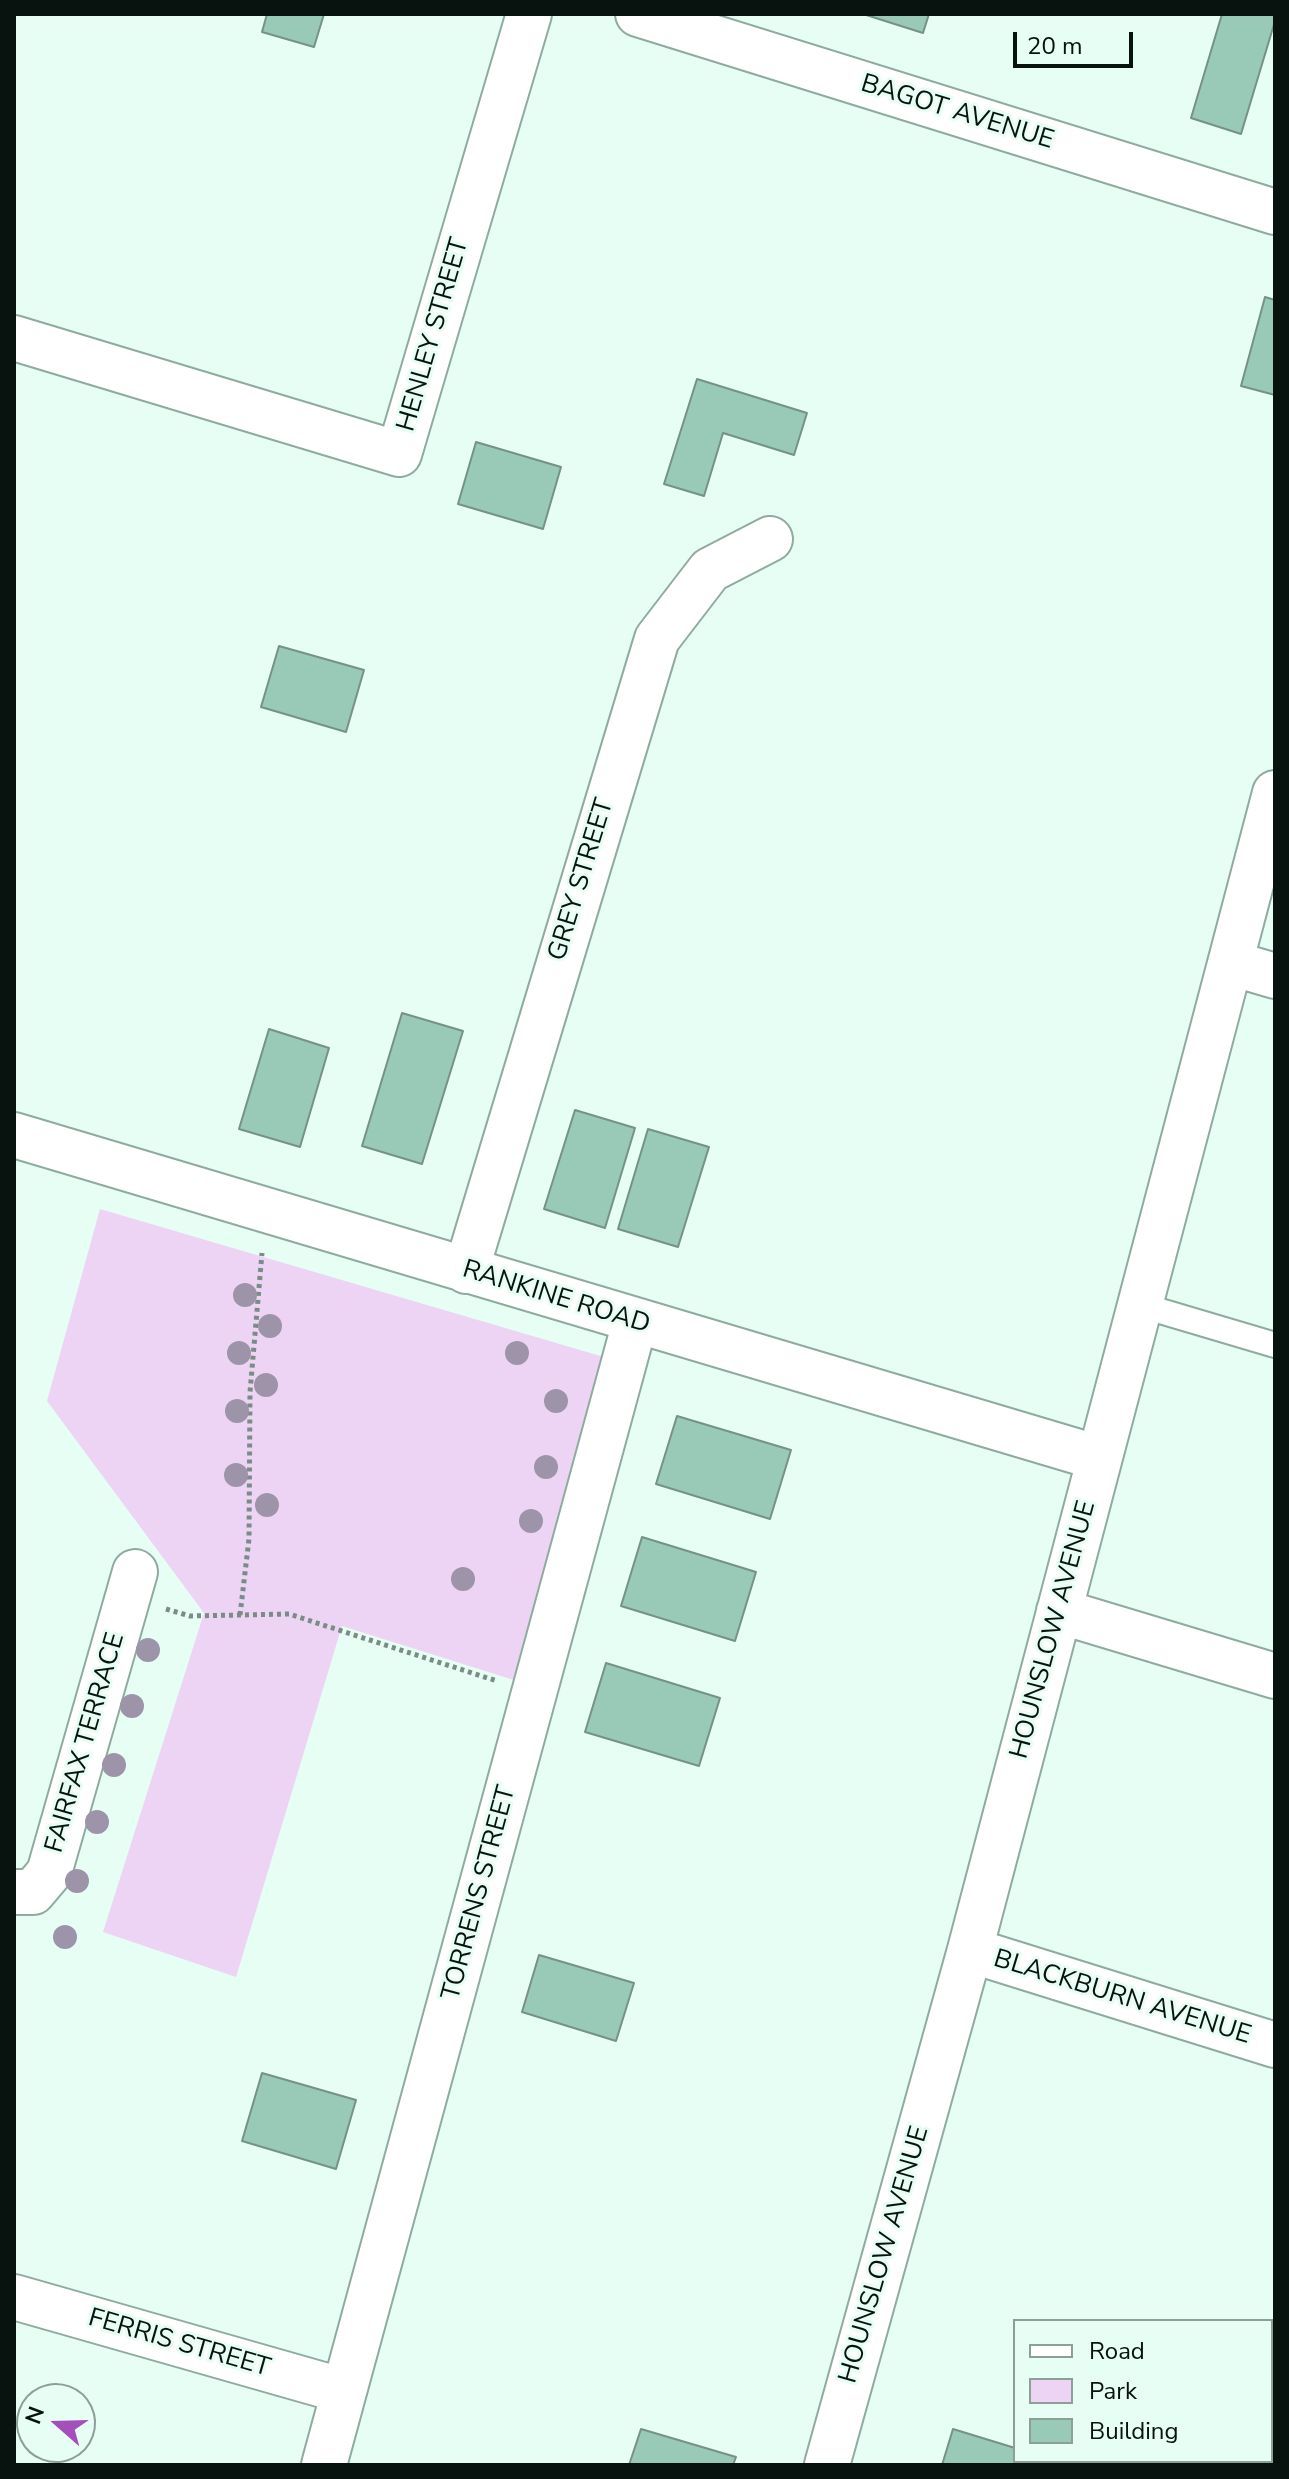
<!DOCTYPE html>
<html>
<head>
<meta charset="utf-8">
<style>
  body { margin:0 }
  #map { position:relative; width:1289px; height:2479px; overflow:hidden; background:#e6fef4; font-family:"Nunito Sans",sans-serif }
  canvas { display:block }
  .frame { position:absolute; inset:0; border:16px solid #08120f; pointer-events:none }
  .legend { position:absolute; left:1013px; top:2319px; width:260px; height:144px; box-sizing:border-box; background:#e6fef4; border:2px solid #8da098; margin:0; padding:10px 14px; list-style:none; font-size:24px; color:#08120f }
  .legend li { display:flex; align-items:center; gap:16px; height:40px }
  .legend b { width:40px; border:2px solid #8da098 }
  .north { position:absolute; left:16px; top:2383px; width:80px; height:80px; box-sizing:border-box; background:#e6fef4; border:2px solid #8da098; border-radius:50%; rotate:290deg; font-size:22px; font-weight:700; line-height:32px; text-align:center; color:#08120f }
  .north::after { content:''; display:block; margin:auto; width:28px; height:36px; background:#a54fbc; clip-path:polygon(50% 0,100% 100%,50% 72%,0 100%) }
  .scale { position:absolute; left:1013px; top:32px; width:120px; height:36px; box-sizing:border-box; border:4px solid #08120f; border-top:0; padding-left:10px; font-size:24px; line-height:28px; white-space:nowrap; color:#08120f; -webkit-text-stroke:6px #e6fef4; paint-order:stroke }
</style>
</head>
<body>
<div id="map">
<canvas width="1289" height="2479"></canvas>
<div class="frame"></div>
<ul class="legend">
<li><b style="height:10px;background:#fff"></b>Road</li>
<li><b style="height:22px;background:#edd4f4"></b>Park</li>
<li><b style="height:22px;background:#99c9b7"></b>Building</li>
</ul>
<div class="north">N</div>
<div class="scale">20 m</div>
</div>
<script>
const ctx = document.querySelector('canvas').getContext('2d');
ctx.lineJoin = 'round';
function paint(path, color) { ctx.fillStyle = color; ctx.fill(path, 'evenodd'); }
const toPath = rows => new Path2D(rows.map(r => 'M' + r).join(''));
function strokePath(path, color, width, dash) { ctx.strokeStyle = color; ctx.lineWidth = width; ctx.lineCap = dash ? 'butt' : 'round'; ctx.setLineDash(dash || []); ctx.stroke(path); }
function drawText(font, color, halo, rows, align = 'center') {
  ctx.font = font + ' "Nunito Sans",sans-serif'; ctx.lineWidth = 6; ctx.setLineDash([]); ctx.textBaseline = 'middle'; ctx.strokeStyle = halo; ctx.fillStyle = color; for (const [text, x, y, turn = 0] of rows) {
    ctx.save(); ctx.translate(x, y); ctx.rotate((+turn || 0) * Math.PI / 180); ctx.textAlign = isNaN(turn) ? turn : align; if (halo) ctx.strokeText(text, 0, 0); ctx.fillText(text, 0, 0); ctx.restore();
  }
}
paint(toPath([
  [100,1209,604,1357,517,1681,342,1626,236,1977,103,1932,204,1613,47,1401]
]), '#edd4f4');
const building = toPath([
  [267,14,324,14,314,47,262,32,267,14],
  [863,14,929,14,923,33,863,14],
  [1222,14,1275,14,1275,21,1241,134,1191,118,1222,14],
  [1265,297,1275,300,1275,395,1241,386,1265,297],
  [697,379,807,413,794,455,723,433,704,496,664,484,697,379],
  [476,442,561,467,543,529,458,504,476,442],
  [279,646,364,670,346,732,261,707,279,646],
  [402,1013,463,1031,422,1164,362,1146,402,1013],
  [269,1029,329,1048,300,1147,239,1129,269,1029],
  [575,1110,635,1128,605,1228,544,1209,575,1110],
  [648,1129,709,1147,678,1247,618,1229,648,1129],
  [677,1416,791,1450,770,1519,656,1484,677,1416],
  [642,1537,756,1572,735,1641,621,1606,642,1537],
  [606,1663,720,1698,699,1766,585,1732,606,1663],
  [539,1955,634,1983,616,2041,522,2012,539,1955],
  [262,2073,356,2100,336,2169,242,2141,262,2073],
  [641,2429,736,2457,733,2465,629,2465,641,2429],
  [953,2429,1015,2448,1015,2461,1047,2461,1046,2465,942,2465,953,2429]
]);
paint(building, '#99c9b7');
strokePath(building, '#769287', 2);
const service = toPath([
  [1140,1305,1275,1345]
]);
const minor = toPath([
  [14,338,399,454,529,14],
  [1231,963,1275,976],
  [14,1135,1099,1458],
  [466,1271,657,639,710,570,770,539],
  [1059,1611,1275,1676],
  [14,1892,33,1892,49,1873,135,1572],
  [970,1950,1275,2045],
  [14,2297,344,2391],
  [324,2465,635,1322],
  [827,2465,970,1950,1275,793]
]);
const tertiary = toPath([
  [638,14,1275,212]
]);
strokePath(service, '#8faba0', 28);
strokePath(minor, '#8faba0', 48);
strokePath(tertiary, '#8faba0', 48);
strokePath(toPath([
  [166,1609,190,1616,289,1614,497,1681],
  [240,1615,249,1539,250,1392,262,1253]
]), '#7b8c86', 5, [4, 4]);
strokePath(service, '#fff', 24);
strokePath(minor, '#fff', 44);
strokePath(tertiary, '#fff', 44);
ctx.fillStyle = '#9e94aa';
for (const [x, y] of [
  [245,1295],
  [270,1326],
  [239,1353],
  [517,1353],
  [266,1385],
  [556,1401],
  [237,1411],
  [546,1467],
  [236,1475],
  [267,1505],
  [531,1521],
  [463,1579],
  [148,1650],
  [132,1706],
  [114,1765],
  [97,1822],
  [77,1881],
  [65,1937]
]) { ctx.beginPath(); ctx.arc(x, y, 12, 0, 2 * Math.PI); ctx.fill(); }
drawText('26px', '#08120f', '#e6fef4', [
  ["BAGOT AVENUE",957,113,17],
  ["HENLEY STREET",434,335,-74],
  ["GREY STREET",582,880,-73],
  ["RANKINE ROAD",556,1298,17],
  ["HOUNSLOW AVENUE",1054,1630,-75],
  ["FAIRFAX TERRACE",86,1743,-74],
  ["TORRENS STREET",480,1893,-75],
  ["BLACKBURN AVENUE",1122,1998,17],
  ["HOUNSLOW AVENUE",885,2255,-74],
  ["FERRIS STREET",179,2344,16]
]);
</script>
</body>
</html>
